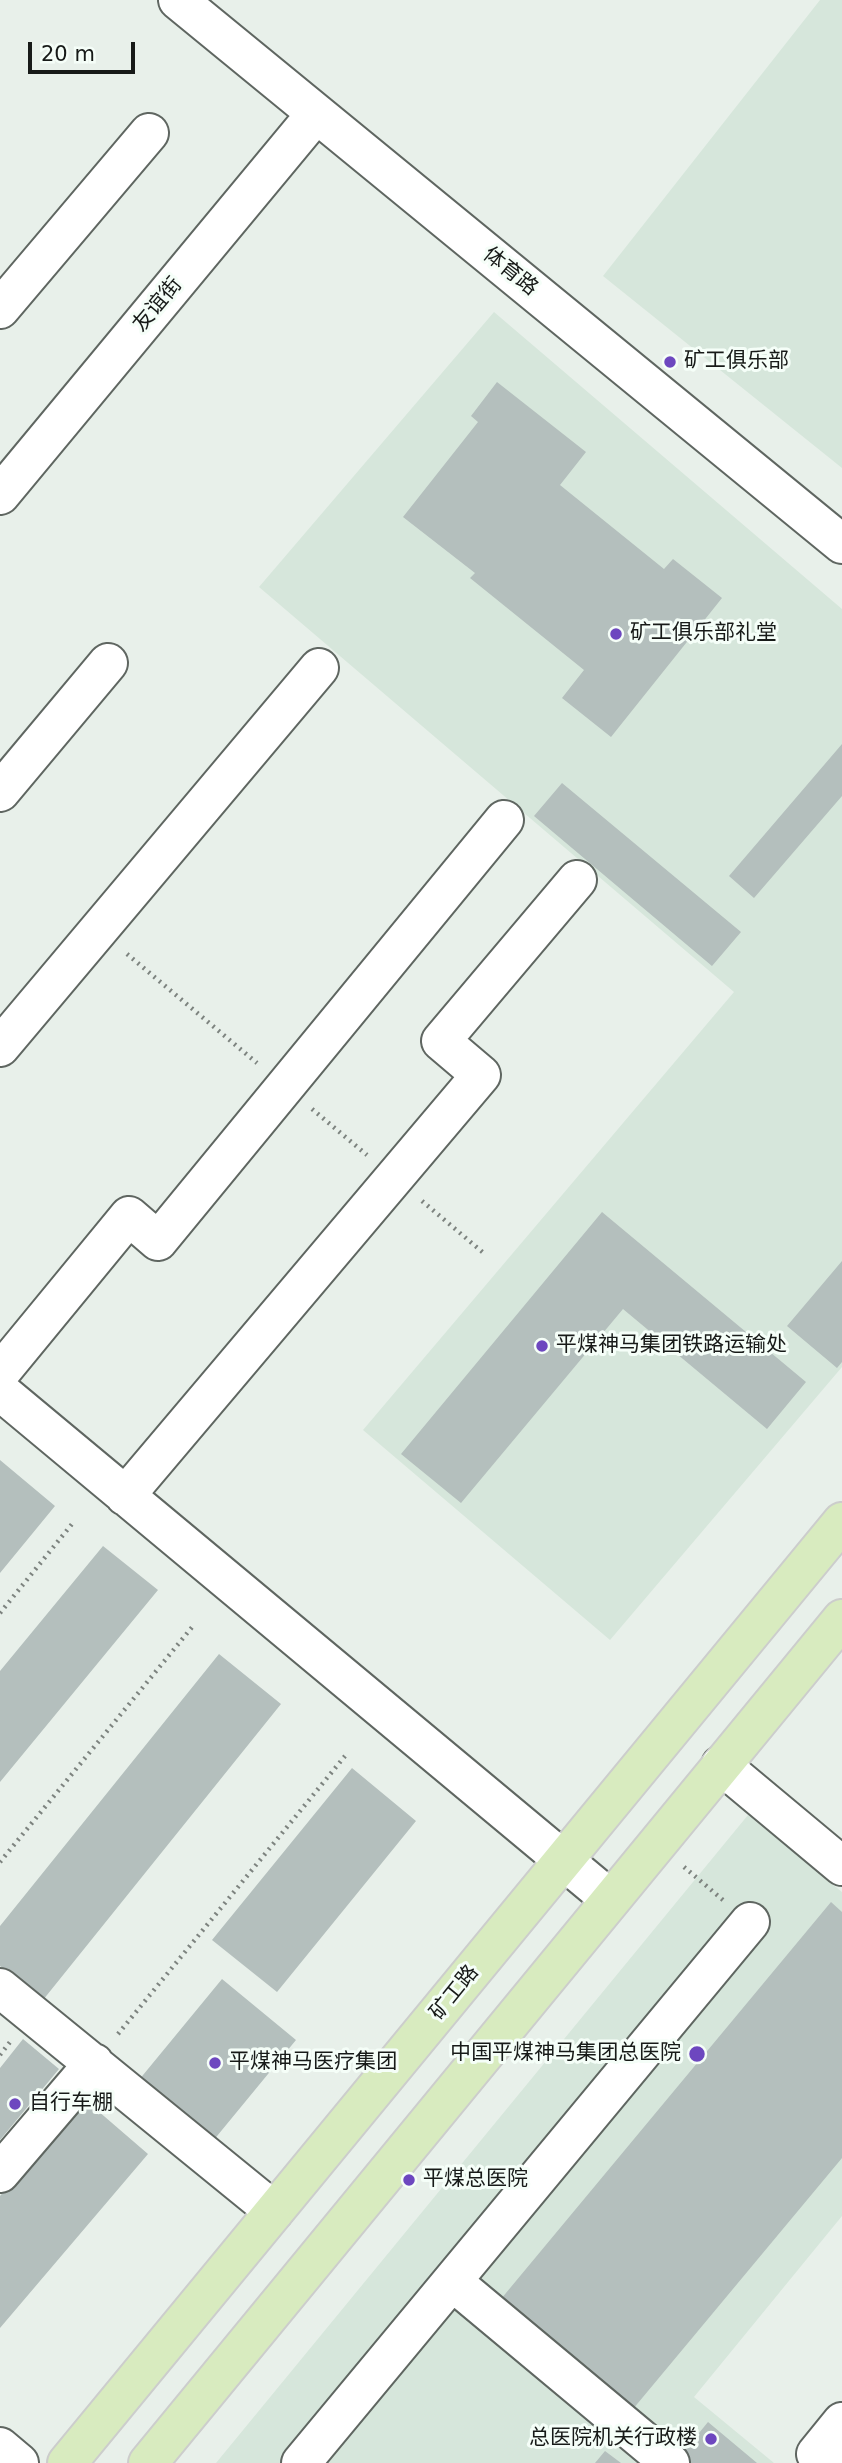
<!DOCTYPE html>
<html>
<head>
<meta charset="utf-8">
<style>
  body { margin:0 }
  #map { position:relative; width:842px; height:2463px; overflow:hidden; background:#e8f0ea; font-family:"DejaVu Sans",sans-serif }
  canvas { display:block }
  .scale { position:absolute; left:28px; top:42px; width:107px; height:32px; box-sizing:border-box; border:4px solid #171a18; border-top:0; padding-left:9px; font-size:21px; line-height:24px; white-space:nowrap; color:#171a18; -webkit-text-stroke:5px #f5fef8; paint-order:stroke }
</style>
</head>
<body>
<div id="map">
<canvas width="842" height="2463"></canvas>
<div class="scale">20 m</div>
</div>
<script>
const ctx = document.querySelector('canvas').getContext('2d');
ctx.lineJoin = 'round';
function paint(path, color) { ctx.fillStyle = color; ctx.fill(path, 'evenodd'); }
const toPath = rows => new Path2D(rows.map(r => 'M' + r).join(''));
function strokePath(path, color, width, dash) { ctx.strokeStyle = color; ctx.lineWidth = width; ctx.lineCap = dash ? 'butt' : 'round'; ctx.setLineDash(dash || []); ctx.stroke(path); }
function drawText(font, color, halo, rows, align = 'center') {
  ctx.font = font + ' "DejaVu Sans","Noto Sans SC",sans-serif'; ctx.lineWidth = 6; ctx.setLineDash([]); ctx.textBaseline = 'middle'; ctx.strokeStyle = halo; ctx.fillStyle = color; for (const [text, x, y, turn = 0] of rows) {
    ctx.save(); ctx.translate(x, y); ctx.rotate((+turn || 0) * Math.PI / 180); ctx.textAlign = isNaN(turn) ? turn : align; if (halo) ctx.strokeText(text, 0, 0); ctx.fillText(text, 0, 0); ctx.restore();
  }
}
paint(toPath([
  [820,0,842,0,842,468,603,276],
  [494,312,842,609,842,1367,610,1640,363,1430,734,992,259,587],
  [748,1815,842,1892,842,2216,694,2397,774,2463,216,2463]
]), '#d6e6db');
paint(toPath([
  [497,382,586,452,560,485,664,569,673,559,722,598,611,737,562,698,584,670,470,578,475,573,403,517,478,422,471,416],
  [842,744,842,796,754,898,729,876],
  [562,783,741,932,712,966,534,816],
  [602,1212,806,1382,767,1429,623,1309,461,1503,401,1454],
  [842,1261,842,1362,837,1368,787,1326],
  [0,1460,55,1506,0,1573],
  [103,1546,158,1590,0,1782,0,1671],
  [219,1654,281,1704,43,2000,0,1966,0,1926],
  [352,1768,416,1821,277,1992,212,1940],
  [831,1902,842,1912,842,2158,628,2415,496,2305],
  [222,1979,296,2040,208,2147,134,2086],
  [23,2039,59,2069,0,2140,0,2068],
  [83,2098,148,2154,0,2328,0,2196],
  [708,2422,757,2463,691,2463,681,2455],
  [605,2451,621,2463,595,2463]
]), '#b4bfbd');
const minor = toPath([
  [178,0,842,544],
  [0,309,149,133],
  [0,495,316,114],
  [0,792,108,663],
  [0,1047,319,668],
  [0,1373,129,1216,158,1241,504,820],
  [0,1391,610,1899],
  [125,1496,481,1075,441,1041,577,880],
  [721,1765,842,1866],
  [0,1988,274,2211],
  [0,2173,94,2063],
  [453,2282,670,2463],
  [0,2447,19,2463],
  [301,2463,750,1922],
  [828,2463,816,2454,842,2422]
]);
const major = toPath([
  [67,2463,842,1522],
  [148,2463,842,1619]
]);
strokePath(minor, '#5f6661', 42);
strokePath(major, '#cccdcc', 42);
strokePath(toPath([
  [127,954,257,1063],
  [312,1109,367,1155],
  [422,1201,486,1255],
  [0,1613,72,1524],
  [0,1862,193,1626],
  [684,1867,723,1900],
  [118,2034,345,1756],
  [0,2055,10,2042]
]), '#7d837f', 4.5, [2, 5]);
strokePath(minor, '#fff', 38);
strokePath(major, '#d8ebbf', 38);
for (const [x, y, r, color] of [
  [670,362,7,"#6d47bf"],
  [616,634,7,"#6d47bf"],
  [542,1346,7,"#6d47bf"],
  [697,2054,9,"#6d47bf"],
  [215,2063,7,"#6d47bf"],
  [15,2104,7,"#6d47bf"],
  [409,2180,7,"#6d47bf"],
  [711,2439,7,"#6d47bf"]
]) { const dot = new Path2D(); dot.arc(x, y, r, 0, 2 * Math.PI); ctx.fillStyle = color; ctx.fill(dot); strokePath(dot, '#f5fef8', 2.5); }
drawText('21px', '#171a18', '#f5fef8', [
  ["体育路",510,272,39],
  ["友谊街",158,305,-50],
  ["矿工路",455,1993,-51]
]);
drawText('21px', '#171a18', '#f5fef8', [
  ["矿工俱乐部",684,362],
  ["矿工俱乐部礼堂",630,634],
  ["平煤神马集团铁路运输处",556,1346],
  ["中国平煤神马集团总医院",681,2054,"right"],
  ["平煤神马医疗集团",229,2063],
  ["自行车棚",29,2104],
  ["平煤总医院",423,2180],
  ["总医院机关行政楼",697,2439,"right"]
], 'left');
</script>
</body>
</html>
